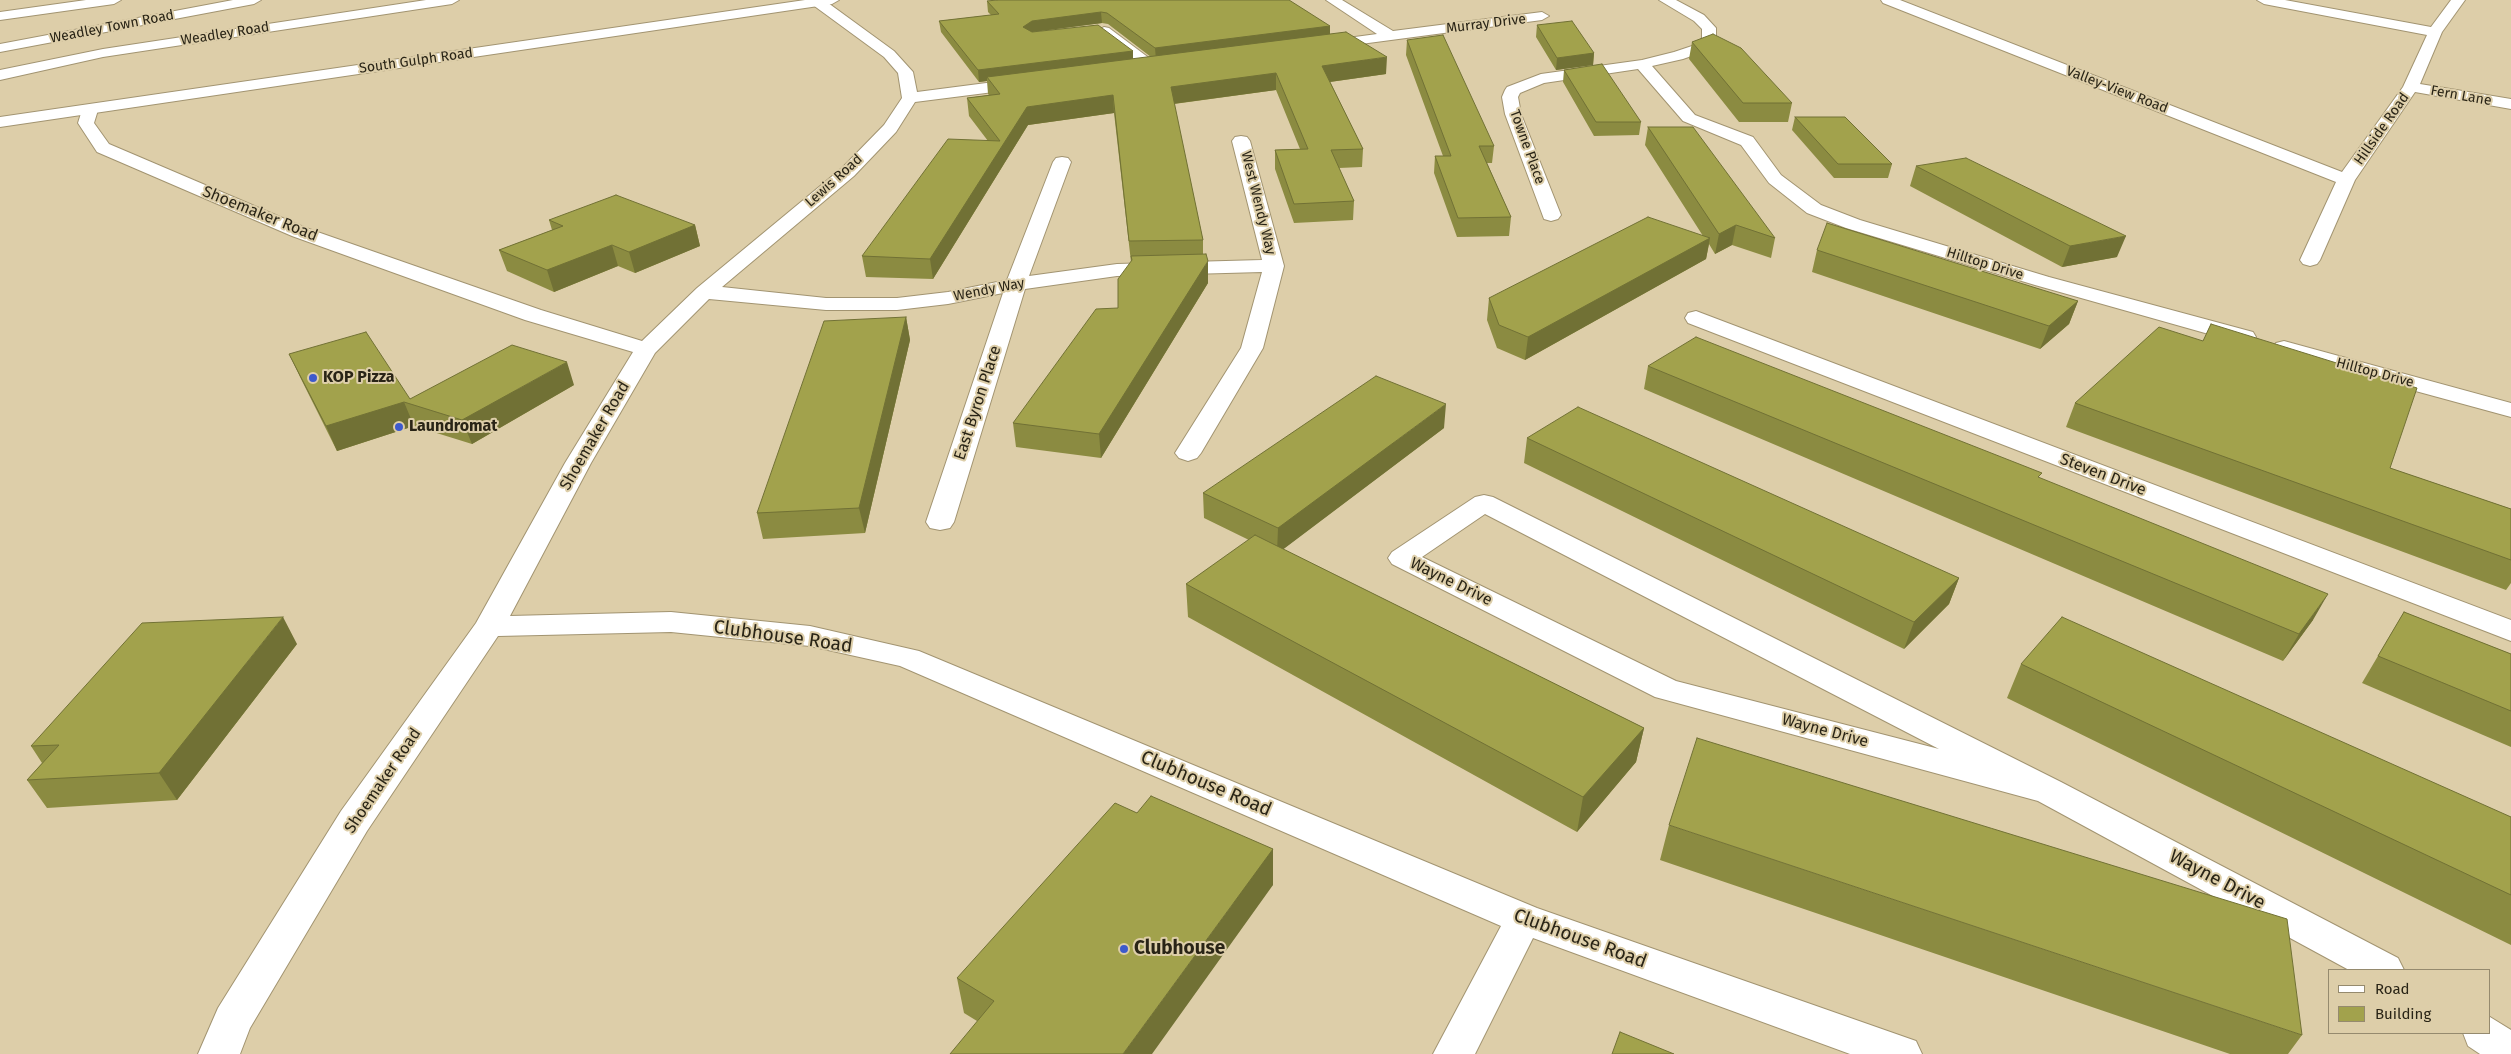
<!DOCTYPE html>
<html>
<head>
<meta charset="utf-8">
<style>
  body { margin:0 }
  #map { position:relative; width:2511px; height:1054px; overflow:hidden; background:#ddcea9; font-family:"Fira Sans",sans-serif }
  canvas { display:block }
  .legend { position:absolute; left:2328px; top:969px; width:162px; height:65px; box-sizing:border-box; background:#ddcea9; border:1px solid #958a6e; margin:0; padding:6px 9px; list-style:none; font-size:15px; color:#292416 }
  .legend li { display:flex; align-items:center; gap:10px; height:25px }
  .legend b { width:25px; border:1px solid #958a6e }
</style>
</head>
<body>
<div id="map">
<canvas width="2511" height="1054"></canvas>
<ul class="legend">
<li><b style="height:6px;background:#fff"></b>Road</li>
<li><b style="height:14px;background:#a2a24c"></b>Building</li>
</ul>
</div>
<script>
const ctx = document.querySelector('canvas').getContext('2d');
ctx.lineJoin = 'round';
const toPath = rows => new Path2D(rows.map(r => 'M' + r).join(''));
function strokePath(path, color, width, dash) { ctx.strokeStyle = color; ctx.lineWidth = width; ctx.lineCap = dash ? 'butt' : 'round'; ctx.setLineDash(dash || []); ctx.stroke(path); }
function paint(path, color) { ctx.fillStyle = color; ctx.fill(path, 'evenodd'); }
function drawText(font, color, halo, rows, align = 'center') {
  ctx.font = font + ' "Fira Sans",sans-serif'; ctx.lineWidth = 4; ctx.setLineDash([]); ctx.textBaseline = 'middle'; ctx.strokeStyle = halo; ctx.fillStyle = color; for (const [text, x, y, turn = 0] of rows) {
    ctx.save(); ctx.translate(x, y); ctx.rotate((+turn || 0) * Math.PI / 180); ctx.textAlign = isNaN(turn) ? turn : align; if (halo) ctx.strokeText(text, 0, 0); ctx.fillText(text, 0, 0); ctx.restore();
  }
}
const minor = toPath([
  [233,0,261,0,254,4,0,52,0,44,233,0],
  [426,0,459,0,452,4,103,57,0,80,0,70,103,49,426,0],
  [813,0,824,0,894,51,913,72,917,92,1025,78,1033,83,1025,88,915,102,896,132,854,176,722,287,826,298,897,298,948,292,1007,280,1053,162,1056,158,1062,157,1068,158,1071,162,1029,276,1117,264,1262,260,1232,141,1235,137,1241,136,1247,137,1250,141,1284,266,1263,348,1201,453,1197,458,1188,461,1179,458,1175,453,1241,348,1262,272,1117,276,1025,289,954,522,950,528,940,530,930,528,926,522,1003,293,948,304,897,310,826,310,709,299,655,353,591,463,510,616,671,612,810,626,919,651,1537,908,1916,1041,1922,1054,1850,1054,1533,938,1475,1054,1433,1054,1501,926,900,666,810,646,671,632,498,636,367,831,250,1028,240,1054,198,1054,218,1008,341,811,476,623,565,463,633,352,525,320,292,236,97,152,78,123,82,110,84,107,96,107,98,110,94,123,109,144,306,228,541,310,642,341,697,288,842,168,884,125,902,98,898,73,884,57,813,5,813,0],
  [1326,0,1342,0,1393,31,1542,12,1549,16,1542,20,1323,49,1318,48,1316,45,1318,42,1377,34,1326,0],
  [1659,0,1676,0,1704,15,1716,28,1716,38,1708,50,1683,59,1652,66,1695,115,1753,137,1781,175,1821,205,1860,220,2049,277,2253,332,2256,337,2253,342,2245,344,2237,342,2035,285,1846,228,1807,213,1769,183,1741,145,1683,121,1638,69,1544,83,1520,93,1518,97,1521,114,1561,215,1558,219,1551,221,1544,219,1505,114,1502,97,1505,90,1507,87,1541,74,1642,60,1674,52,1698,44,1702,38,1702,29,1694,21,1659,0],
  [1881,0,1900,0,2342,172,2403,87,2427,35,2264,4,2257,0,2285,0,2431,27,2451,0,2465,0,2442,32,2420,84,2511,99,2511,109,2415,92,2355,180,2320,260,2317,264,2310,266,2303,264,2300,260,2336,182,1883,3,1881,0],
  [1104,27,1109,28,1157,64,1160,67,1157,70,1147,70,1099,34,1097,31,1104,27],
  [1696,311,2511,620,2511,641,1688,323,1685,318,1688,313,1696,311],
  [2284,341,2511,403,2511,417,2276,353,2273,348,2276,343,2284,341],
  [1484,495,1493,497,2061,782,2398,958,2404,970,2349,970,2038,801,1655,697,1392,564,1388,558,1392,552,1475,497,1484,495],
  [1485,514,1939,749,1676,681,1422,557,1485,514],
  [2490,1017,2511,1030,2511,1054,2480,1054,2468,1046,2463,1033,2490,1033,2490,1017]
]);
const major = toPath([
  [805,0,839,0,832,4,0,127,0,117,805,0]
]);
const highway = toPath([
  [86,0,121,0,114,4,0,20,0,12,86,0]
]);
strokePath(minor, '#a29471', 2);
strokePath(major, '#a29471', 2);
strokePath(highway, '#a29471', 2);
paint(minor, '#fff');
paint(major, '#fff');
paint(highway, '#fff');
paint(toPath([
  [987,1,1330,26,1330,34,1386,74,1330,82,1363,149,1362,167,1339,168,1354,201,1353,220,1294,223,1275,169,1275,150,1300,149,1276,90,1174,104,1203,240,1203,254,1208,283,1101,458,1016,447,1013,423,1118,308,1131,262,1114,113,1028,125,933,279,866,277,862,256,988,141,969,116,967,98,989,95,988,94,987,81,979,82,941,32,939,21,991,15,988,12],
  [1102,23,1108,24,1151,57,1133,59,1133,51,1033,32],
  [1537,25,1594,53,1593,65,1556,70,1536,37],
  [1407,40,1494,146,1492,163,1487,163,1511,217,1509,236,1457,237,1434,173,1435,156,1443,156,1406,55],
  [1692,42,1792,103,1788,122,1739,122,1689,59],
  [1564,70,1641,122,1639,135,1594,136,1563,82],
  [1795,117,1892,164,1888,178,1834,178,1792,130],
  [1648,127,1775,238,1771,258,1732,245,1715,254,1709,244,1706,259,1525,360,1497,348,1487,320,1489,298,1703,236,1645,145],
  [1916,166,2117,257,2062,267,1910,186],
  [549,220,695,225,700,246,635,273,618,266,554,292,507,271,499,250,552,230],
  [1817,250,2078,301,2069,324,2040,349,1812,272],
  [906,317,910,340,865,533,763,539,757,513],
  [2211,324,2390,468,2511,509,2511,583,2506,590,2066,427,2075,403,2203,341],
  [289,354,410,399,574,385,472,444,414,426,337,451,300,377],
  [1648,366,2313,620,2283,661,1644,389],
  [1444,428,1283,549,1644,728,1636,762,1577,832,1188,617,1186,584,1249,540,1204,518,1203,493],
  [1527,438,1959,578,1949,604,1904,649,1524,463],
  [2404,612,2511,654,2511,747,2362,683,2388,639],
  [297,644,177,800,47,808,27,780,42,763,31,746],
  [2021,664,2511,817,2511,945,2007,698],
  [1137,813,1273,849,1273,885,977,1021,964,1013,957,978],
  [1669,825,2302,1035,2288,1054,2230,1054,1660,860]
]), '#8b8b41');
paint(toPath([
  [1101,12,1102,23,1033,32,1024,39,1023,27,1032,21],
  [1330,26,1330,37,1156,60,1155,48],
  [1133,51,1133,63,987,77,987,81,979,82,978,70],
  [1594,53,1593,65,1556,70,1557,58],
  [1387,57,1386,74,1322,83,1322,66],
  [1276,73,1276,90,1172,104,1171,87],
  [1113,95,1114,113,1028,125,933,279,930,259,1027,107],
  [695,225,700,246,635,273,629,252],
  [1736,225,1732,245,1715,254,1719,234],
  [2126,236,2117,257,2062,267,2070,246],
  [1710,238,1706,259,1525,360,1528,337],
  [612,245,618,266,554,292,547,270],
  [1208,261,1208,283,1101,458,1099,434],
  [2078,301,2069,324,2040,349,2049,326],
  [906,317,910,340,865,533,859,508],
  [567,362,574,385,472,444,462,420],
  [404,402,414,426,337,451,326,426],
  [1446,404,1444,428,1277,554,1278,528],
  [1959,578,1949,604,1904,649,1914,622],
  [2328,594,2313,620,2283,661,2299,634],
  [283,617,297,644,177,800,159,773],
  [1644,728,1636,762,1577,832,1583,797],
  [1273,849,1273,885,1152,1054,1123,1054]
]), '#717135');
const building = toPath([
  [997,0,1289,0,1330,26,1155,48,1107,13,1101,12,1032,21,1023,27,1032,32,1098,25,1133,51,978,70,939,21,999,14,987,1,997,0],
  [1572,21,1594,53,1557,58,1537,25,1572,21],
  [1346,32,1387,57,1322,66,1363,149,1331,150,1354,201,1294,204,1275,150,1308,149,1276,73,1171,87,1203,240,1129,241,1113,95,1027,107,930,259,862,256,948,139,1000,141,967,98,1000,94,987,77,1346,32],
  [1713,34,1741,48,1792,103,1743,103,1692,42,1713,34],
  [1443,35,1494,146,1479,146,1511,217,1458,218,1435,156,1451,156,1407,40,1443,35],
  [1602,64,1641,122,1596,122,1564,70,1602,64],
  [1795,117,1845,117,1892,164,1838,164,1795,117],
  [1648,127,1693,127,1775,238,1736,225,1719,234,1648,127],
  [1966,158,2126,236,2070,246,1916,166,1966,158],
  [616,195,695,225,629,252,612,245,547,270,499,250,563,226,549,220,616,195],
  [1648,217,1710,238,1528,337,1499,325,1489,298,1648,217],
  [1827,223,2078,301,2049,326,1817,250,1827,223],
  [1206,254,1208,261,1099,434,1013,423,1096,309,1118,308,1118,279,1132,260,1131,256,1206,254],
  [906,317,859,508,757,513,824,321,906,317],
  [2211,324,2417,388,2390,468,2511,509,2511,560,2075,403,2159,327,2203,341,2211,324],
  [366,332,410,399,512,345,567,362,462,420,404,402,326,426,289,354,366,332],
  [1696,337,2042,473,2038,477,2328,594,2299,634,1648,366,1696,337],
  [1376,376,1446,404,1278,528,1203,493,1376,376],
  [1578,407,1959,578,1914,622,1527,438,1578,407],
  [1255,535,1644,728,1583,797,1186,584,1255,535],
  [2404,612,2511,654,2511,711,2378,656,2404,612],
  [283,617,159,773,27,780,59,745,31,746,142,623,283,617],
  [2062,617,2511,817,2511,895,2021,664,2062,617],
  [1697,738,2287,919,2302,1035,1669,825,1697,738],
  [1151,796,1273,849,1123,1054,950,1054,994,1001,957,978,1115,803,1137,813,1151,796],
  [1620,1032,1674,1054,1612,1054,1620,1032]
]);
paint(building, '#a2a24c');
strokePath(building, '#717135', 1);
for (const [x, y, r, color] of [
  [313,378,5,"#3d5acc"],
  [399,427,5,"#3d5acc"],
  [1124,949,5,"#3d5acc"]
]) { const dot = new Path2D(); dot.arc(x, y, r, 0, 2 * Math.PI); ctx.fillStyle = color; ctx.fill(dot); strokePath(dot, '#ddcea9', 2); }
drawText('14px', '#292416', '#ddcea9', [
  ["Murray Drive",1486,24,-7],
  ["Weadley Town Road",112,27,-11],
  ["Weadley Road",225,34,-9],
  ["South Gulph Road",416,61,-8],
  ["Valley-View Road",2117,90,21],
  ["Fern Lane",2461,96,10],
  ["Hillside Road",2382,129,-55],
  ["Towne Place",1527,147,70],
  ["Lewis Road",834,181,-42],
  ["West Wendy Way",1258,203,76],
  ["Hilltop Drive",1985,264,17],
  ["Wendy Way",989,290,-11],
  ["Hilltop Drive",2375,373,15]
]);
drawText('16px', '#292416', '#ddcea9', [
  ["Shoemaker Road",260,214,22],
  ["East Byron Place",978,403,-72],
  ["Shoemaker Road",595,436,-60],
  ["Steven Drive",2103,475,21],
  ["Wayne Drive",1451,582,26],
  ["Wayne Drive",1825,731,15],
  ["Shoemaker Road",383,781,-56]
]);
drawText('bold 16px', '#292416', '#ddcea9', [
  ["KOP Pizza",323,378],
  ["Laundromat",409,427]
], 'left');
drawText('19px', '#292416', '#ddcea9', [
  ["Clubhouse Road",783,637,8],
  ["Clubhouse Road",1206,784,23],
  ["Wayne Drive",2217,880,28],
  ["Clubhouse Road",1580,939,20]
]);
drawText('bold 19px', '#292416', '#ddcea9', [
  ["Clubhouse",1134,949]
], 'left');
</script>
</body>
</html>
